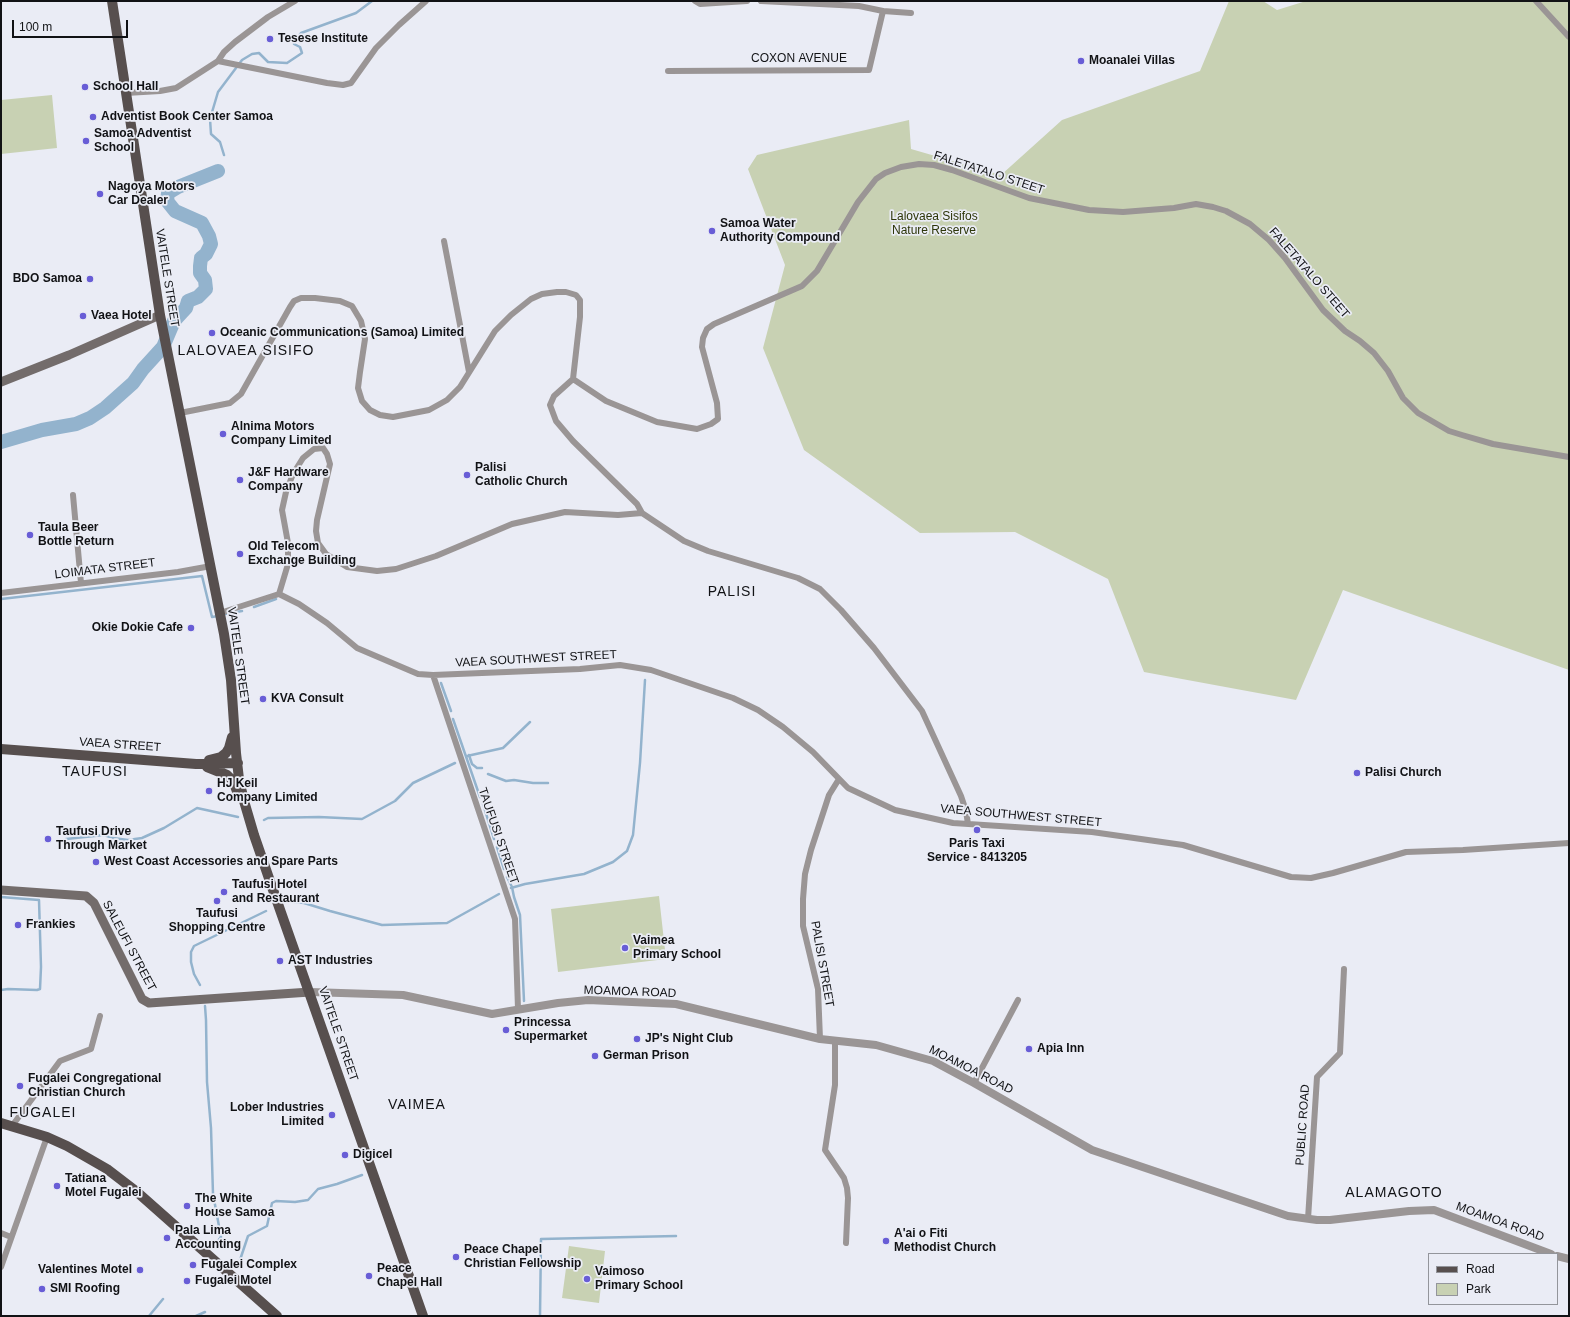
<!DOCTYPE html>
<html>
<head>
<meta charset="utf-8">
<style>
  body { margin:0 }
  #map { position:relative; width:1570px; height:1317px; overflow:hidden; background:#eaecf5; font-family:Helvetica,sans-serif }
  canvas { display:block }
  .frame { position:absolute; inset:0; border:2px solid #111215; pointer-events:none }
  .legend { position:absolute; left:1428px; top:1253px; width:130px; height:52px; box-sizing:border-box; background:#eaecf5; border:1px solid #93959b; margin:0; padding:5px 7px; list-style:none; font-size:12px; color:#111215 }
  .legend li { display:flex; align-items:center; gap:8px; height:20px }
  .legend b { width:20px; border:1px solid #93959b }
  .scale { position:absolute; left:12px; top:20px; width:116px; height:18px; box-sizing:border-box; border:2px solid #111215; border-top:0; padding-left:5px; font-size:12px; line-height:14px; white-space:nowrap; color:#111215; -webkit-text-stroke:3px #eaecf5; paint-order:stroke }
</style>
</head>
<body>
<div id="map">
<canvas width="1570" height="1317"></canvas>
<div class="frame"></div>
<ul class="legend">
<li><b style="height:5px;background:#574f4e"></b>Road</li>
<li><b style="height:11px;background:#c8d1b3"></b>Park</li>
</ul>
<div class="scale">100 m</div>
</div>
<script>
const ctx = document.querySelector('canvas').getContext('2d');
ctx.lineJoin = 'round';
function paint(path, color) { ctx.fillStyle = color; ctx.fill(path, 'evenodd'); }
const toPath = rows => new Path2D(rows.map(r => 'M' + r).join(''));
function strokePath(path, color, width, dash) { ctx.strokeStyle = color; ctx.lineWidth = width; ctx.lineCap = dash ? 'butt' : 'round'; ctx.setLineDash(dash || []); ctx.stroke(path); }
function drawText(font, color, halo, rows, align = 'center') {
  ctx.font = font + ' Helvetica,sans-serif'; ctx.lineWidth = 3.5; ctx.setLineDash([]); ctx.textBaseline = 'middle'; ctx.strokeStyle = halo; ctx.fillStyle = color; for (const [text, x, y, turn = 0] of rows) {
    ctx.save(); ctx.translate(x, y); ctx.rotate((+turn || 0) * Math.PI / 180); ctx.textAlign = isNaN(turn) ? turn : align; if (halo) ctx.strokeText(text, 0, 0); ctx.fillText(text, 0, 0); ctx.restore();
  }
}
paint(toPath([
  [1229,1,1263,1,1277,10,1306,1,1569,1,1569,670,1343,590,1296,700,1144,672,1108,579,1015,532,920,533,804,450,763,348,785,265,748,169,757,155,909,120,911,149,1001,175,1062,120,1200,71],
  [52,95,57,148,1,154,1,100],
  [659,896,666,959,558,972,551,909],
  [569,1246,605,1251,599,1303,562,1298]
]), '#c8d1b3');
strokePath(toPath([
  [224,155,220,142,211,134,210,119,218,92,242,60,252,54,259,53,268,62,287,63,302,53,300,47,294,44,295,41,301,33,356,13,372,1],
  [1,599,202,576,212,617,218,616],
  [254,607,276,599],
  [225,614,242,611],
  [441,683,451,711],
  [453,719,480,797],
  [469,755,472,764,477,768,482,768],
  [467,756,503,748,530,722],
  [488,774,506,781,514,780,533,783,548,783],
  [483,804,494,839],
  [264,820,268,818,319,817,362,819,395,801,413,783,455,763],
  [66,839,104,835,113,838,128,840,142,838,164,828,197,808,238,817],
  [497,847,504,869],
  [507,877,512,887,514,897,520,915,524,1001],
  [511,888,525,884,584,874,613,862,627,851,633,835,640,763,645,680],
  [1,897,39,900,41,967,40,989,37,990,8,989,1,990],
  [294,902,304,903,330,911,382,925,447,923,499,894],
  [200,985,194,974,191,962,191,952,194,946,266,911],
  [205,1006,206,1020,207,1082,211,1128,213,1194,221,1237,212,1248],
  [239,1263,248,1236,267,1226,272,1203,276,1201,295,1202,308,1200,318,1189,337,1184,362,1175],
  [149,1316,163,1299],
  [196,1316,205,1312],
  [540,1316,541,1239,676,1236]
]), '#93b3cd', 2.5);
strokePath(toPath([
  [1,442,42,430,76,424,90,418,105,408,133,383,143,369,163,347,174,321,186,308,188,301,198,297,206,289,205,280,200,273,200,266,201,258,206,254,211,244,209,236,202,223,175,211,167,201,168,193,178,187,218,171]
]), '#93b3cd', 14);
strokePath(toPath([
  [695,1,700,4,747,1],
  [761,1,859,6,883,11,911,13],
  [1536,1,1569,37],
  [218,61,327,83,343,85,351,83,376,48,399,25,426,1],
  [668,71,869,70,883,11],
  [126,93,160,91,176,88,218,61,224,52,235,42,268,17,295,1],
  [444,241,469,372],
  [180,413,230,403,241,394,290,307,294,301,301,298,315,298,340,301,352,306,361,321,365,339,360,372,358,388,362,401,370,410,380,415,393,417,429,410,447,400,460,387,495,331,511,315,531,299,542,294,557,292,566,292,576,295,580,300,580,317,573,379],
  [73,495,81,583],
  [642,513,637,504,573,441,556,421,550,405,554,396,573,379,606,401,657,422,697,429,711,424,718,419,717,403,702,347,703,338,707,329,714,324,802,286,817,271,858,202,876,179,885,173,901,167,919,164,934,165,952,170,1029,198,1089,210,1123,212,1174,208,1196,204,1213,207,1226,211,1250,224,1269,240,1285,258,1323,310,1345,331,1360,341,1374,353,1388,371,1403,398,1418,413,1449,431,1462,435,1493,444,1569,457],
  [1,593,178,572,211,566],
  [279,594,288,564,288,543,282,510,286,492,293,474,303,458,314,449,323,448,327,454,330,464,317,520,316,531,318,543,326,554,347,567,377,571,396,569,436,556,512,524,565,512,618,515,642,513,684,541,708,551,798,578,820,589,841,610,874,648,922,711,961,796,966,811,968,824],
  [220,613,279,594,299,604,327,623,357,648,418,674,433,675,580,669,620,665,651,670,733,698,758,710,783,727,813,752,848,788,895,810,953,823,1092,832,1183,845,1291,877,1311,878,1333,873,1406,852,1463,850,1569,843],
  [433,675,515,919,518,1009],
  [820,1039,818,989,803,926,803,899,805,874,811,850,829,795,839,779],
  [835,1040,835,1085,825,1150,844,1178,847,1188,848,1198,846,1243],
  [974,1083,1018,1000],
  [12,1126,60,1061,91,1049,100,1016],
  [1308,1219,1317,1077,1340,1053,1344,969],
  [1,1233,11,1237],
  [1,1267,47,1137]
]), '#9a9595', 6);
strokePath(toPath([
  [310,992,403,995,492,1014,558,1003,588,1000,676,1004,820,1039,876,1045,933,1061,974,1083,1092,1150,1288,1216,1317,1220,1330,1220,1409,1211,1434,1210,1551,1254],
  [1557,1256,1569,1259]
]), '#9a9595', 8);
strokePath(toPath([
  [1,382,69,355,160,315],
  [1,890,86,896,94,903,142,999,149,1003,310,992]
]), '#736c6b', 9);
strokePath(toPath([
  [112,1,160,315,224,634,231,680,236,753,239,779,244,801,254,835,272,887,423,1316],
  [1,749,196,764,238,763],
  [209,760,221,757,226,753,229,748,232,737],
  [207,767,227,775,233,781,238,794],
  [1,1123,47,1137,67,1146,107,1169,137,1192,277,1316]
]), '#574f4e', 10);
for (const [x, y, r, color] of [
  [270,39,4,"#685dd6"],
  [1081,61,4,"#685dd6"],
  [85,87,4,"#685dd6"],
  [93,117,4,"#685dd6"],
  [86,141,4,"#685dd6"],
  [100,194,4,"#685dd6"],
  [712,231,4,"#685dd6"],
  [90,279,4,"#685dd6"],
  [83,316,4,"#685dd6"],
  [212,333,4,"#685dd6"],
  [223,434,4,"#685dd6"],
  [467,475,4,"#685dd6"],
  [240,480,4,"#685dd6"],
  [30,535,4,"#685dd6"],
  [240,554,4,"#685dd6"],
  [191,628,4,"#685dd6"],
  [263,699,4,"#685dd6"],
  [1357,773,4,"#685dd6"],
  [209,791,4,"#685dd6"],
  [977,830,4,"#685dd6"],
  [48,839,4,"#685dd6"],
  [96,862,4,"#685dd6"],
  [224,892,4,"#685dd6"],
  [217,901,4,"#685dd6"],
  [18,925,4,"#685dd6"],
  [625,948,4,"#685dd6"],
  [280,961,4,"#685dd6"],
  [506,1030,4,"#685dd6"],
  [637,1039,4,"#685dd6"],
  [1029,1049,4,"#685dd6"],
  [595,1056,4,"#685dd6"],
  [20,1086,4,"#685dd6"],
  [332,1115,4,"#685dd6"],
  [345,1155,4,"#685dd6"],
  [57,1186,4,"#685dd6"],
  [187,1206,4,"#685dd6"],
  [167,1238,4,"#685dd6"],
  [886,1241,4,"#685dd6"],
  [456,1257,4,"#685dd6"],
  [193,1265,4,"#685dd6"],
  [140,1270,4,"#685dd6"],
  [369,1276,4,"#685dd6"],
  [587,1279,4,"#685dd6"],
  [187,1281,4,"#685dd6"],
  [42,1289,4,"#685dd6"]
]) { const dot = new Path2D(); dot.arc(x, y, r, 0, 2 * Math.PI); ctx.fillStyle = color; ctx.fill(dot); strokePath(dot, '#eaecf5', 1.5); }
drawText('bold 12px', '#111215', '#eaecf5', [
  ["Tesese Institute",278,39],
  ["Moanalei Villas",1089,61],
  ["School Hall",93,87],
  ["Adventist Book Center Samoa",101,117],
  ["Samoa Adventist",94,134],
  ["School",94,148],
  ["Nagoya Motors",108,187],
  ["Car Dealer",108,201],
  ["Samoa Water",720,224],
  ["Authority Compound",720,238],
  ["BDO Samoa",82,279,"right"],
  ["Vaea Hotel",91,316],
  ["Oceanic Communications (Samoa) Limited",220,333],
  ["Alnima Motors",231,427],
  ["Company Limited",231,441],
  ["Palisi",475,468],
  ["Catholic Church",475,482],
  ["J&F Hardware",248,473],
  ["Company",248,487],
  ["Taula Beer",38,528],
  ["Bottle Return",38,542],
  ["Old Telecom",248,547],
  ["Exchange Building",248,561],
  ["Okie Dokie Cafe",183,628,"right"],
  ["KVA Consult",271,699],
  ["Palisi Church",1365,773],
  ["HJ Keil",217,784],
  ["Company Limited",217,798],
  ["Taufusi Drive",56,832],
  ["Through Market",56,846],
  ["Paris Taxi",977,844,"center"],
  ["Service - 8413205",977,858,"center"],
  ["West Coast Accessories and Spare Parts",104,862],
  ["Taufusi Hotel",232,885],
  ["and Restaurant",232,899],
  ["Taufusi",217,914,"center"],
  ["Shopping Centre",217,928,"center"],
  ["Frankies",26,925],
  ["Vaimea",633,941],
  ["Primary School",633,955],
  ["AST Industries",288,961],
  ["Princessa",514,1023],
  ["Supermarket",514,1037],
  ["JP's Night Club",645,1039],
  ["Apia Inn",1037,1049],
  ["German Prison",603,1056],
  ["Fugalei Congregational",28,1079],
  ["Christian Church",28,1093],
  ["Lober Industries",324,1108,"right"],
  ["Limited",324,1122,"right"],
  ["Digicel",353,1155],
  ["Tatiana",65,1179],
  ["Motel Fugalei",65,1193],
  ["The White",195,1199],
  ["House Samoa",195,1213],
  ["Pala Lima",175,1231],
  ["Accounting",175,1245],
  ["A'ai o Fiti",894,1234],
  ["Methodist Church",894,1248],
  ["Peace Chapel",464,1250],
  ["Christian Fellowship",464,1264],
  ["Fugalei Complex",201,1265],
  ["Peace",377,1269],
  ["Chapel Hall",377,1283],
  ["Valentines Motel",132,1270,"right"],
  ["Vaimoso",595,1272],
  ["Primary School",595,1286],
  ["Fugalei Motel",195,1281],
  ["SMI Roofing",50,1289]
], 'left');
drawText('12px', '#111215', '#eaecf5', [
  ["COXON AVENUE",799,59],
  ["FALETATALO STEET",989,173,18],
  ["FALETATALO STEET",1309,273,49],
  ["VAITELE STREET",167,278,81],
  ["LOIMATA STREET",105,569,-7],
  ["VAITELE STREET",238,656,82],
  ["VAEA SOUTHWEST STREET",536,659,-3],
  ["VAEA STREET",120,745,4],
  ["VAEA SOUTHWEST STREET",1021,816,5],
  ["TAUFUSI STREET",498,836,71],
  ["SALEUFI STREET",129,946,62],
  ["PALISI STREET",822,964,80],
  ["MOAMOA ROAD",630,992,2],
  ["VAITELE STREET",338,1034,71],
  ["MOAMOA ROAD",971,1070,27],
  ["PUBLIC ROAD",1303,1125,-86],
  ["MOAMOA ROAD",1500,1222,20]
]);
drawText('12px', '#2d3609', '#eaecf5', [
  ["Lalovaea Sisifos",934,217],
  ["Nature Reserve",934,231]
]);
ctx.letterSpacing = '1px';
drawText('14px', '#111215', '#eaecf5', [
  ["LALOVAEA SISIFO",246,351],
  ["PALISI",732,592],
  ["TAUFUSI",95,772],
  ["VAIMEA",417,1105],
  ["FUGALEI",43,1113],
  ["ALAMAGOTO",1394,1193]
]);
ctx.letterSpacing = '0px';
</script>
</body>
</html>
